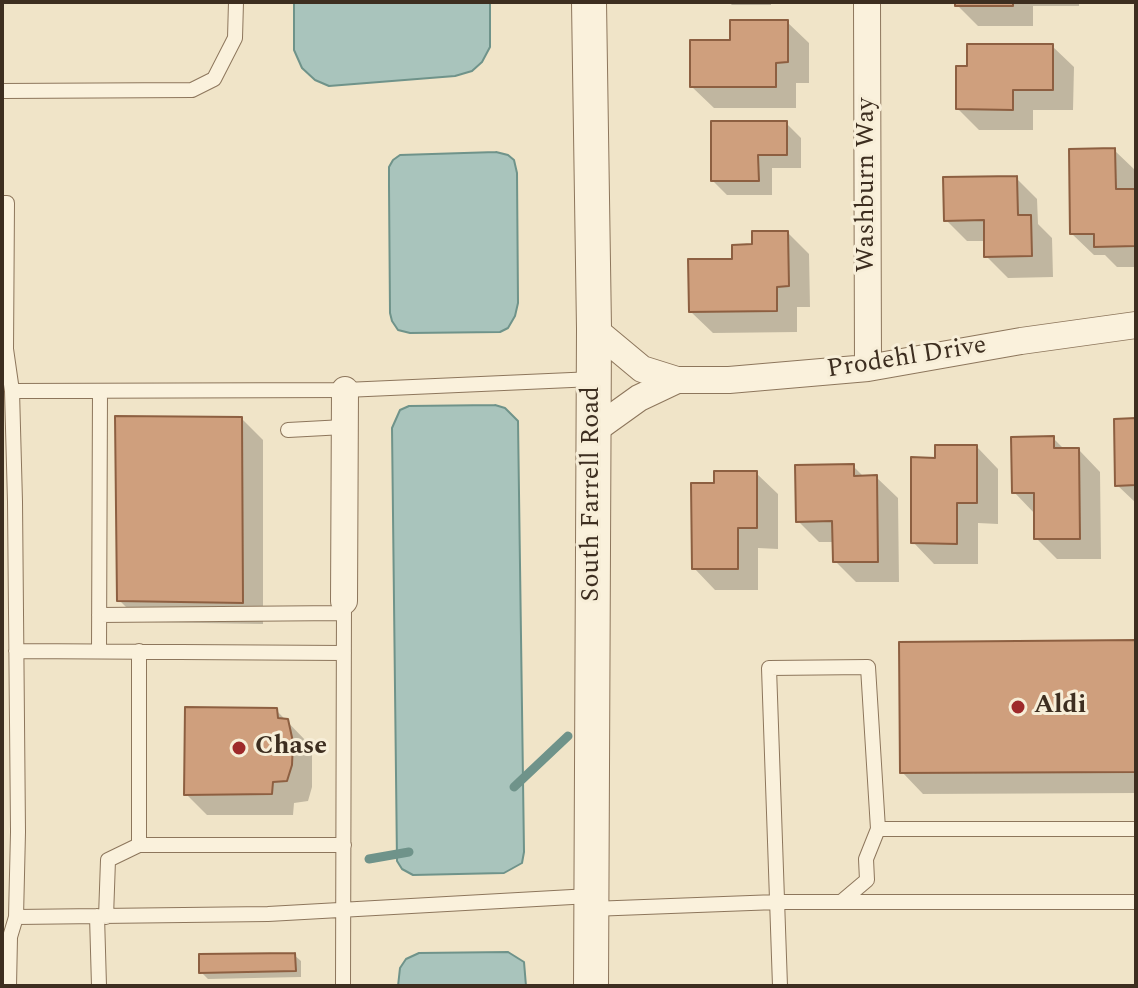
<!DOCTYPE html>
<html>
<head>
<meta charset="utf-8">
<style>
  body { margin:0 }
  #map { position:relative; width:1138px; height:988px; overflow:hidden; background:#f0e4c8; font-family:Spectral,serif }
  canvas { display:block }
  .frame { position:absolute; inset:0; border:4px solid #3d2e20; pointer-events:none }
</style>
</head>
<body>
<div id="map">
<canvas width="1138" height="988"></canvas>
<div class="frame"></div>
</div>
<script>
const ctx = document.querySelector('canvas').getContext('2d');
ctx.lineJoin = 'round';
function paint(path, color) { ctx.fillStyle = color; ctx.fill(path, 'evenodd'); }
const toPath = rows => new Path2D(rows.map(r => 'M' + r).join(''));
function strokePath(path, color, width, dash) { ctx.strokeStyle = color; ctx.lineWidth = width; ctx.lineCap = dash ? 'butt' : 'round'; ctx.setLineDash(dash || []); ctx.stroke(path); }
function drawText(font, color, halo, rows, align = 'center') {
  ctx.font = font + ' Spectral,serif'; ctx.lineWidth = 6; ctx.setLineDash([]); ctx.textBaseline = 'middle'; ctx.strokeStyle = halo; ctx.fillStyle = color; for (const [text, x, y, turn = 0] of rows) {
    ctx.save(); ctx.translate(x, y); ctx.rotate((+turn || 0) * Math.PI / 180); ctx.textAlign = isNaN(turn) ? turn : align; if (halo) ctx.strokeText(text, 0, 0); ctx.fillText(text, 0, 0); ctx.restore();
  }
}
const water = toPath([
  [294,2,490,2,490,47,482,62,472,71,455,76,329,86,315,80,302,68,294,50,294,2],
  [496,152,508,155,514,160,517,173,518,303,515,316,508,328,500,332,410,333,398,330,392,321,390,313,389,186,389,167,393,160,400,155,496,152],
  [495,405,505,408,518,421,524,852,522,863,504,873,413,875,402,869,397,861,392,428,400,410,409,406,495,405],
  [508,952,524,962,526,986,398,986,400,968,406,959,419,953,508,952]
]);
paint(water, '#a9c4bc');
strokePath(water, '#6f938a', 2);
paint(toPath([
  [728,2,771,2,771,5,732,5],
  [957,2,1079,2,1079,6,1033,6,1033,26,978,26,957,5],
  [787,22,809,43,809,83,796,83,796,108,714,108,692,87,732,42],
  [1052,46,1074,67,1073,110,1033,110,1033,130,979,130,958,109,969,68],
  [786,123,801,138,801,168,772,168,772,195,727,195,713,181],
  [1114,150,1136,171,1136,267,1117,267,1105,255,1094,255,1072,234],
  [1016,178,1037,199,1038,224,1052,238,1053,277,1008,278,986,256,986,241,967,241,946,220],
  [788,233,809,254,810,307,797,307,797,332,713,333,691,312,754,246],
  [242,419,263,440,263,624,141,622,119,600],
  [1136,420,1136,503,1117,485],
  [1053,438,1065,450,1079,450,1100,472,1101,559,1057,559,1036,538,1036,515,1014,492],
  [977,447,998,469,998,524,978,523,978,564,934,564,913,542,937,460],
  [853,466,864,477,876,477,898,498,899,582,856,582,835,561,834,542,819,542,798,521],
  [756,473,778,494,778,549,758,548,758,590,715,590,694,568,716,485],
  [1136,642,1136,793,923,794,902,772],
  [276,710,308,743,312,755,312,787,308,801,294,803,293,815,207,815,186,794],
  [294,955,301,961,301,977,208,979,201,972]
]), '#0003');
strokePath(toPath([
  [514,787,568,736],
  [369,859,409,852]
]), '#6f938a', 9);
const building = toPath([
  [955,2,1013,2,1013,6,955,6,955,2],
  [730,20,788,20,788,62,776,63,776,87,690,87,690,40,730,40,730,20],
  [967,44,1053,44,1053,90,1013,90,1013,110,956,109,956,66,967,66,967,44],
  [711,121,787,121,787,155,758,155,759,181,711,181,711,121],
  [1115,148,1116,189,1136,189,1136,246,1094,247,1094,234,1070,234,1069,149,1115,148],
  [1017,176,1018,215,1031,215,1032,256,984,257,984,220,944,221,943,177,1017,176],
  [752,231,788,231,789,286,777,287,777,311,689,312,688,259,732,259,732,245,752,244,752,231],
  [115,416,242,417,243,603,117,601,115,416],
  [1136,418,1136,485,1115,486,1114,419,1136,418],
  [1054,436,1054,448,1079,448,1080,539,1034,539,1034,493,1012,493,1011,437,1054,436],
  [935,445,977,445,977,503,957,503,957,544,911,543,911,457,935,458,935,445],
  [854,464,854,476,877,475,878,562,833,562,832,521,796,522,795,465,854,464],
  [714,471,757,471,757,528,738,528,738,569,692,569,691,483,714,483,714,471],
  [1136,640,1136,772,900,773,899,642,1136,640],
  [185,707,277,708,278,718,288,719,293,742,292,765,287,781,273,782,272,794,184,795,185,707],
  [295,953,296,971,199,973,199,954,295,953]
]);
paint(building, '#cf9f7d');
strokePath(building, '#8d5f41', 2);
const service = toPath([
  [2,91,192,90,214,79,235,38,236,2],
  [2,203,7,203,6,349,12,391,15,502,18,832,16,917,10,937,9,986],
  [12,391,345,390,594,379],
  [288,430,344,427],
  [99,615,344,613],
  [16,651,344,653],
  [99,651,100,391],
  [139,845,139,651],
  [841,902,867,880,866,859,878,829],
  [591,909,777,902,1136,902],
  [97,916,99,986],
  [16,917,268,914,590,896],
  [106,917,108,860,139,845,344,845],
  [343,986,344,601],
  [780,986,769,668,868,667,878,829,1136,829]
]);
const minor = toPath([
  [867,2,868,368],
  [594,329,642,369,677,380,729,380,868,368,1021,341,1136,325],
  [593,431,639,398,677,380],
  [344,601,345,390]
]);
const tertiary = toPath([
  [589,2,594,329,591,986]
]);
strokePath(service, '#8d765c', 16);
strokePath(minor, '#8d765c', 28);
strokePath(tertiary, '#8d765c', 36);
strokePath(service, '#faf1dc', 14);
strokePath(minor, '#faf1dc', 26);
strokePath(tertiary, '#faf1dc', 34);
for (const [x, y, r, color] of [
  [1018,707,8,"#9e2a2b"],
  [239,748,8,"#9e2a2b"]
]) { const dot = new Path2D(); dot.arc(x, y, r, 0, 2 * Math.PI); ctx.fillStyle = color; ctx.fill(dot); strokePath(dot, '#f7eed8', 3); }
drawText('26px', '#3d2e20', '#f7eed8', [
  ["Washburn Way",868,185,-90],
  ["Prodehl Drive",907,359,-9],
  ["South Farrell Road",593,494,-90]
]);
drawText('bold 26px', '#3d2e20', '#f7eed8', [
  ["Aldi",1034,707],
  ["Chase",255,748]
], 'left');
</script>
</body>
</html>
